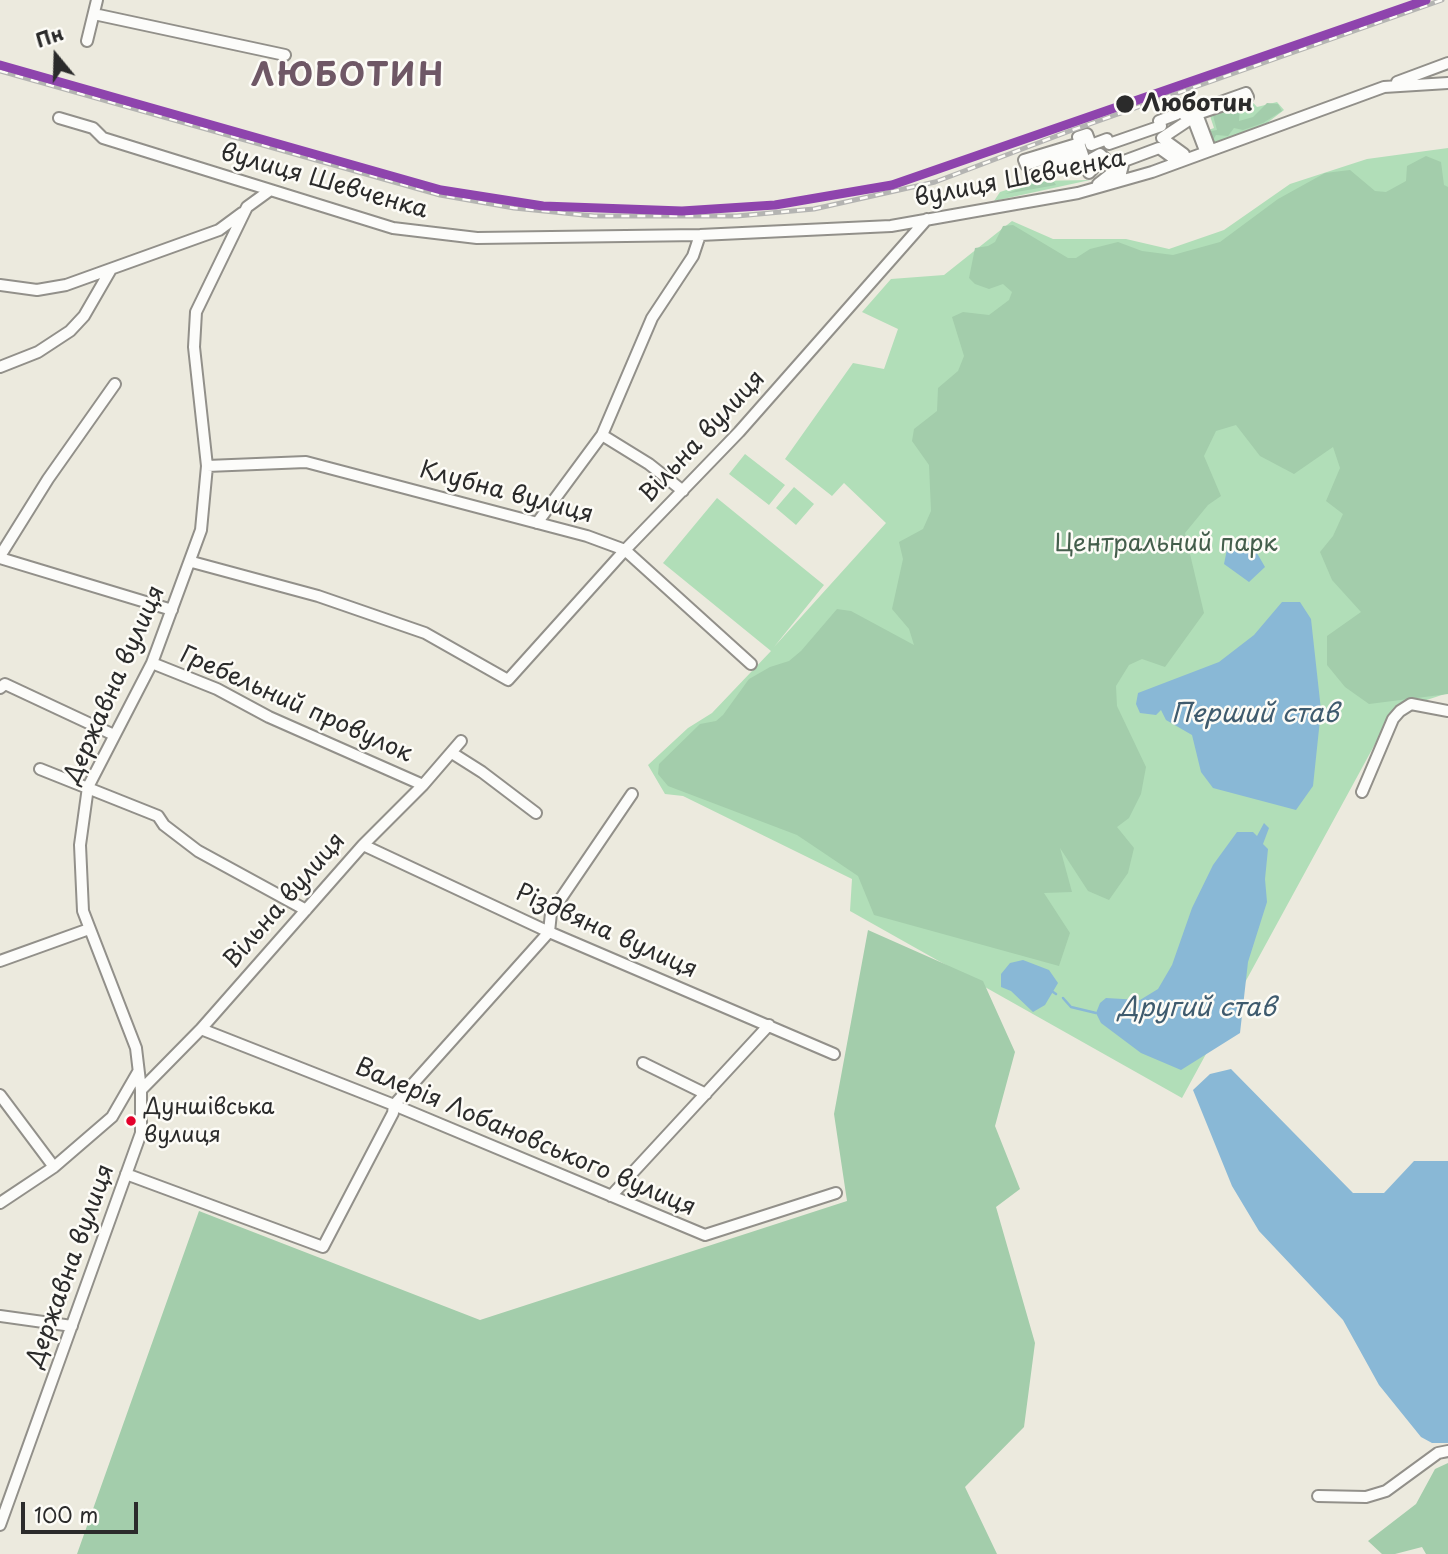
<!DOCTYPE html>
<html>
<head>
<meta charset="utf-8">
<style>
  body { margin:0 }
  #map { position:relative; width:1448px; height:1554px; overflow:hidden; background:#eceade; font-family:"Playpen Sans",sans-serif }
  canvas { display:block }
  .north { position:absolute; left:21px; top:21px; width:70px; height:70px; -webkit-text-stroke:5px #fdfcf7; paint-order:stroke; rotate:341deg; font-size:19px; font-weight:700; line-height:28px; text-align:center; color:#2b2b2b }
  .north::after { content:''; display:block; margin:auto; width:24px; height:32px; background:#2b2b2b; clip-path:polygon(50% 0,100% 100%,50% 72%,0 100%) }
  .scale { position:absolute; left:21px; top:1502px; width:117px; height:32px; box-sizing:border-box; border:4px solid #2b2b2b; border-top:0; padding-left:9px; font-size:21px; line-height:24px; white-space:nowrap; color:#2b2b2b; -webkit-text-stroke:5px #fdfcf7; paint-order:stroke }
</style>
</head>
<body>
<div id="map">
<canvas width="1448" height="1554"></canvas>
<div class="north">Пн</div>
<div class="scale">100 m</div>
</div>
<script>
const ctx = document.querySelector('canvas').getContext('2d');
ctx.lineJoin = 'round';
function paint(path, color) { ctx.fillStyle = color; ctx.fill(path, 'evenodd'); }
const toPath = rows => new Path2D(rows.map(r => 'M' + r).join(''));
function strokePath(path, color, width, dash) { ctx.strokeStyle = color; ctx.lineWidth = width; ctx.lineCap = dash ? 'butt' : 'round'; ctx.setLineDash(dash || []); ctx.stroke(path); }
function drawText(font, color, halo, rows, align = 'center') {
  ctx.font = font + ' "Playpen Sans",sans-serif'; ctx.lineWidth = 5; ctx.setLineDash([]); ctx.textBaseline = 'middle'; ctx.strokeStyle = halo; ctx.fillStyle = color; for (const [text, x, y, turn = 0] of rows) {
    ctx.save(); ctx.translate(x, y); ctx.rotate((+turn || 0) * Math.PI / 180); ctx.textAlign = isNaN(turn) ? turn : align; if (halo) ctx.strokeText(text, 0, 0); ctx.fillText(text, 0, 0); ctx.restore();
  }
}
paint(toPath([
  [1248,97,1257,107,1277,102,1284,110,1267,123,1209,146,1203,132,1214,128,1208,110],
  [1448,148,1448,693,1393,711,1182,1098,850,911,852,879,683,796,665,794,648,765,688,728,712,713,771,651,663,563,717,498,824,585,774,647,886,523,844,483,832,496,785,459,853,363,884,369,898,329,862,312,891,279,944,275,1012,221,1053,239,1126,239,1169,249,1224,230,1290,184,1367,159],
  [1090,180,994,201,1000,192,1034,181],
  [745,454,785,485,769,505,729,474],
  [794,487,814,504,796,525,776,508]
]), '#b1deb8');
paint(toPath([
  [1246,102,1240,107,1239,121,1253,117,1267,103,1278,104,1282,111,1263,123,1243,130,1234,128,1228,136,1216,135,1211,143,1206,132,1217,130,1212,112],
  [1426,156,1441,162,1444,185,1448,187,1448,694,1369,704,1345,687,1327,665,1327,636,1361,612,1332,580,1320,552,1333,536,1343,514,1326,501,1340,468,1333,447,1294,474,1260,456,1236,425,1216,431,1204,456,1221,496,1208,505,1185,533,1204,613,1165,667,1142,659,1129,665,1116,686,1117,706,1146,767,1141,794,1129,818,1117,827,1134,848,1128,873,1109,900,1088,891,1060,848,1072,892,1044,893,1070,933,1059,966,874,915,858,876,797,835,668,786,658,774,659,764,700,724,716,721,723,715,749,679,770,667,789,661,801,651,837,609,851,611,914,645,909,629,892,609,903,559,899,542,923,529,931,511,929,465,912,441,914,429,937,411,938,388,958,371,964,356,952,317,963,312,989,315,1009,300,1012,292,1003,284,989,289,975,284,969,278,975,248,988,246,995,242,1003,226,1013,225,1068,258,1076,258,1090,249,1118,242,1142,251,1173,255,1220,242,1278,199,1325,173,1350,170,1375,191,1386,192,1406,181,1407,166],
  [1039,182,1054,182,1056,185,1005,194],
  [868,930,983,981,1015,1052,995,1126,1020,1189,996,1207,1035,1343,1024,1427,965,1487,997,1554,77,1554,199,1211,480,1320,847,1201,834,1114],
  [1448,1463,1448,1554,1426,1554,1422,1547,1395,1554,1382,1554,1368,1541,1416,1504,1435,1469]
]), '#a3cdab');
paint(toPath([
  [1250,541,1265,567,1249,582,1224,564,1227,549],
  [1282,602,1300,602,1311,619,1321,710,1313,786,1296,810,1213,788,1201,772,1192,735,1166,720,1161,710,1156,715,1140,713,1136,704,1138,693,1219,662,1254,635],
  [1264,823,1269,828,1263,844,1268,849,1265,879,1267,902,1248,962,1240,1033,1181,1070,1141,1053,1101,1023,1096,1013,1100,1003,1106,998,1140,1000,1158,989,1172,965,1192,908,1213,865,1237,832,1253,832,1257,836],
  [1023,960,1049,970,1058,983,1045,1005,1033,1012,1011,991,1001,987,1001,974,1010,963],
  [1231,1069,1353,1193,1384,1193,1414,1161,1448,1161,1448,1443,1432,1443,1421,1437,1379,1385,1343,1320,1259,1231,1232,1186,1193,1090,1210,1074]
]), '#89b8d6');
strokePath(toPath([
  [1053,992,1056,994],
  [1063,998,1071,1007,1096,1013]
]), '#89b8d6', 2.5);
const minor = toPath([
  [94,14,285,55],
  [87,41,97,0],
  [1397,82,1448,63],
  [1246,93,1248,97,1197,114,1209,146,1204,148,1193,119,1189,120,1162,138,1184,154,1173,158,1159,148,1124,161,1120,177,1098,184,1117,169,1100,154,1091,159,1093,169,1089,173,1084,158,1040,173,1040,171,1083,155,1080,146,1026,165,1024,160,1080,143,1078,137,1087,134,1091,145,1107,139,1109,144,1161,126,1159,121,1177,114,1174,107,1181,104,1184,115,1246,93],
  [59,118,93,128,103,138,393,228,477,238,700,235,891,226,1078,193,1152,172,1384,87,1448,83],
  [0,285,37,290,66,285,219,230,242,213],
  [0,367,38,352,70,331,84,316,110,271],
  [602,435,649,464,683,491],
  [207,466,306,462,587,536,625,550,751,664],
  [537,523,602,435,652,318,693,256,700,235],
  [0,556,48,479,115,384],
  [0,558,172,610],
  [192,562,318,596,425,633,508,680,625,550,739,432,927,219],
  [152,663,217,689,269,717,423,785],
  [0,688,5,684,114,735],
  [452,753,482,772,536,813],
  [40,769,158,816,164,825,198,851,306,910],
  [1362,792,1393,719,1400,711,1411,704,1448,711],
  [363,845,549,932,834,1054],
  [0,961,89,929],
  [201,1029,394,1105,705,1235,836,1193],
  [643,1063,706,1094],
  [141,1090,201,1029,363,845,423,785,461,741],
  [0,1095,54,1167],
  [126,1174,323,1247,393,1113,394,1105,549,932,551,913,632,794],
  [611,1196,769,1025],
  [0,1203,54,1167,112,1117,138,1072],
  [0,1316,72,1326],
  [1318,1496,1366,1497,1386,1491,1438,1453,1448,1451],
  [0,1525,141,1133,141,1090,136,1048,83,911,80,845,88,787,152,663,201,530,207,466,194,347,196,312,247,207,269,191]
]);
strokePath(minor, '#92908a', 14);
strokePath(minor, '#fcfcfa', 10);
const rail = toPath([
  [0,71,440,195,514,208,594,216,737,216,814,209,935,182,1067,132,1442,0]
]);
strokePath(rail, '#b4b4b2', 5);
strokePath(rail, '#fdfcf7', 2.5, [8]);
strokePath(toPath([
  [0,65,441,190,543,206,682,211,775,205,892,185,1426,0]
]), '#8e44ad', 9);
for (const [x, y, r, color] of [
  [1125,104,10,"#2b2b2b"],
  [131,1121,6,"#e4002b"]
]) { const dot = new Path2D(); dot.arc(x, y, r, 0, 2 * Math.PI); ctx.fillStyle = color; ctx.fill(dot); strokePath(dot, '#fdfcf7', 2.5); }
drawText('22px', '#2b2b2b', '#fdfcf7', [
  ["Дуншівська",144,1108],
  ["вулиця",144,1136]
], 'left');
drawText('bold 24px', '#2b2b2b', '#fdfcf7', [
  ["Люботин",1142,104]
], 'left');
drawText('24px', '#2b2b2b', '#fdfcf7', [
  ["вулиця Шевченка",1020,179,-11],
  ["вулиця Шевченка",324,182,16],
  ["Вільна вулиця",703,437,-47],
  ["Клубна вулиця",506,493,15],
  ["Державна вулиця",115,685,-66],
  ["Гребельний провулок",296,705,24],
  ["Вільна вулиця",285,901,-49],
  ["Різдвяна вулиця",606,932,24],
  ["Валерія Лобановського вулиця",525,1138,23],
  ["Державна вулиця",71,1266,-70]
]);
drawText('24px', '#445e4c', '#fdfcf7', [
  ["Центральний парк",1166,544]
]);
drawText('italic 26px', '#3f5b6e', '#fdfcf7', [
  ["Перший став",1255,715],
  ["Другий став",1197,1009]
]);
ctx.letterSpacing = '2px';
drawText('bold 32px', '#6f5866', '#fdfcf7', [
  ["ЛЮБОТИН",348,77]
]);
ctx.letterSpacing = '0px';
</script>
</body>
</html>
